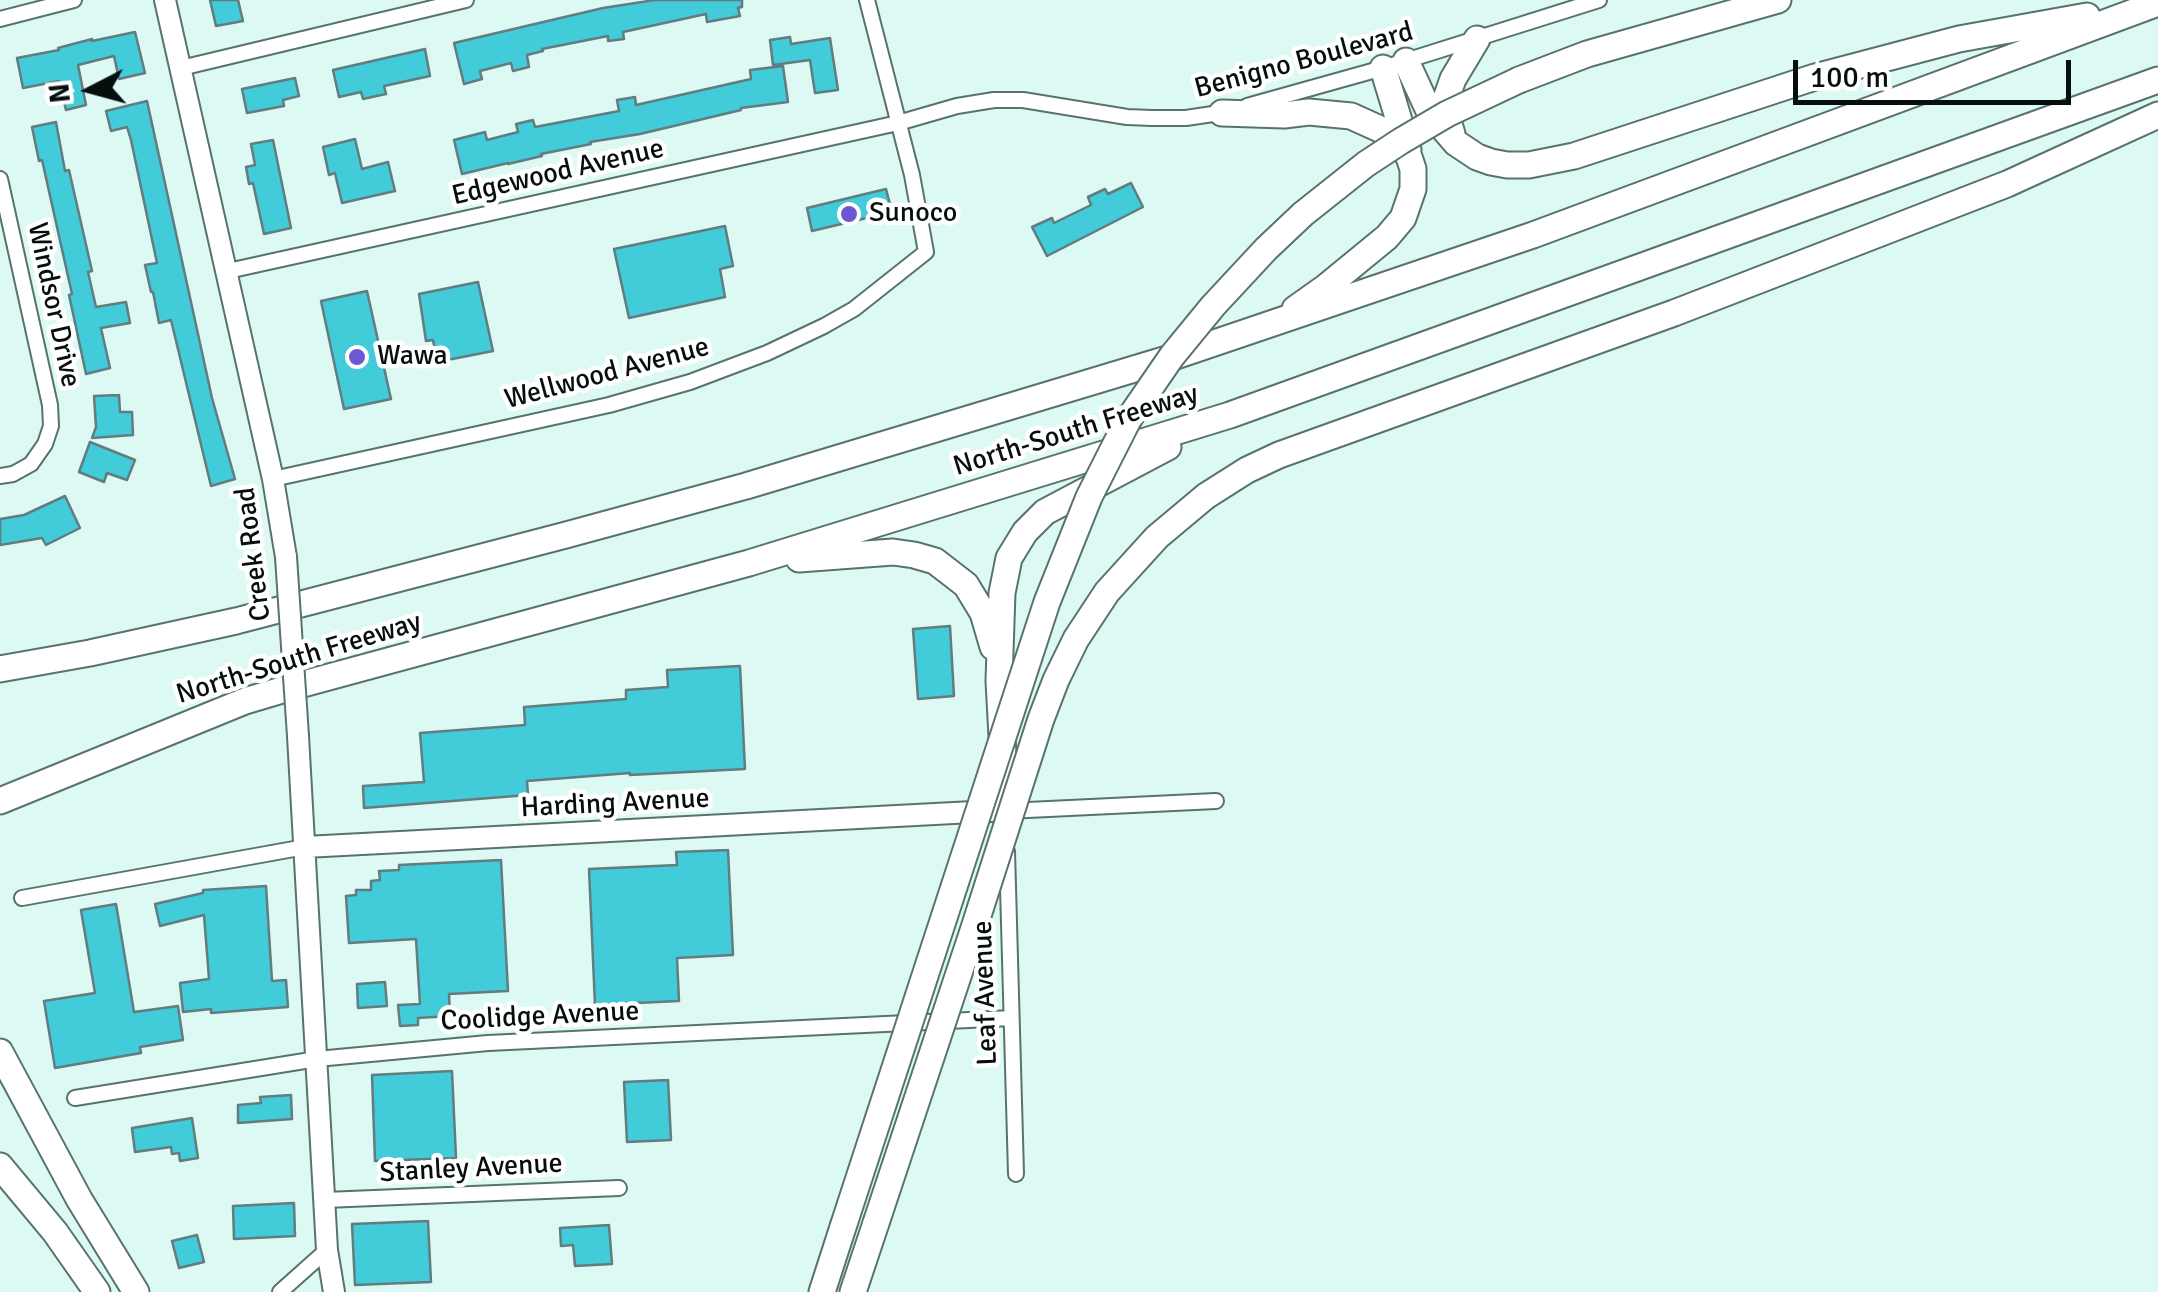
<!DOCTYPE html>
<html>
<head>
<meta charset="utf-8">
<style>
  body { margin:0 }
  #map { position:relative; width:2158px; height:1292px; overflow:hidden; background:#dcf9f4; font-family:Signika,sans-serif }
  canvas { display:block }
  .north { position:absolute; left:40px; top:40px; width:100px; height:100px; -webkit-text-stroke:8px #fff; paint-order:stroke; rotate:264deg; font-size:28px; font-weight:700; line-height:40px; text-align:center; color:#060f0e }
  .north::after { content:''; display:block; margin:auto; width:35px; height:45px; background:#060f0e; clip-path:polygon(50% 0,100% 100%,50% 72%,0 100%) }
  .scale { position:absolute; left:1793px; top:60px; width:278px; height:45px; box-sizing:border-box; border:5px solid #060f0e; border-top:0; padding-left:12px; font-size:30px; line-height:35px; white-space:nowrap; color:#060f0e; -webkit-text-stroke:8px #fff; paint-order:stroke }
</style>
</head>
<body>
<div id="map">
<canvas width="2158" height="1292"></canvas>
<div class="north">N</div>
<div class="scale">100 m</div>
</div>
<script>
const ctx = document.querySelector('canvas').getContext('2d');
ctx.lineJoin = 'round';
function paint(path, color) { ctx.fillStyle = color; ctx.fill(path, 'evenodd'); }
const toPath = rows => new Path2D(rows.map(r => 'M' + r).join(''));
function strokePath(path, color, width, dash) { ctx.strokeStyle = color; ctx.lineWidth = width; ctx.lineCap = dash ? 'butt' : 'round'; ctx.setLineDash(dash || []); ctx.stroke(path); }
function drawText(font, color, halo, rows, align = 'center') {
  ctx.font = font + ' Signika,sans-serif'; ctx.lineWidth = 9; ctx.setLineDash([]); ctx.textBaseline = 'middle'; ctx.strokeStyle = halo; ctx.fillStyle = color; for (const [text, x, y, turn = 0] of rows) {
    ctx.save(); ctx.translate(x, y); ctx.rotate((+turn || 0) * Math.PI / 180); ctx.textAlign = isNaN(turn) ? turn : align; if (halo) ctx.strokeText(text, 0, 0); ctx.fillText(text, 0, 0); ctx.restore();
  }
}
const building = toPath([
  [210,0,238,0,243,21,216,26,210,0],
  [655,0,742,0,742,7,738,8,740,16,707,22,706,14,623,32,624,39,608,41,608,36,542,49,543,51,527,55,529,67,513,71,511,63,480,71,482,79,464,84,454,43,603,8,655,0],
  [135,32,145,73,119,79,114,56,78,65,86,105,66,110,59,81,23,88,17,58,59,50,58,48,92,39,92,41,135,32],
  [790,37,791,44,830,38,838,90,815,93,810,60,773,65,770,40,790,37],
  [425,49,430,76,384,86,386,94,363,99,361,92,339,97,333,70,425,49],
  [783,66,788,102,741,108,741,110,640,134,590,142,591,144,541,154,542,156,508,164,508,163,462,174,454,140,485,132,487,140,518,132,516,124,533,120,535,127,619,111,617,100,635,97,636,105,751,79,750,70,783,66],
  [295,78,299,96,283,100,284,106,247,113,242,89,295,78],
  [147,101,212,398,235,479,211,486,171,320,159,323,153,292,151,292,145,265,157,263,131,140,127,127,111,131,106,111,147,101],
  [56,122,65,171,69,170,92,271,88,272,96,307,126,302,130,323,101,328,110,368,86,374,69,295,72,294,59,236,42,160,39,161,32,127,56,122],
  [355,139,362,169,388,162,395,191,342,203,335,173,329,175,323,147,355,139],
  [273,140,291,228,264,234,253,183,249,184,246,167,255,165,251,144,273,140],
  [1131,183,1143,207,1047,256,1032,227,1052,218,1054,223,1091,205,1088,197,1105,189,1108,194,1131,183],
  [886,189,892,212,812,231,807,208,886,189],
  [725,226,733,266,720,269,725,297,629,318,614,249,725,226],
  [478,282,493,351,437,362,433,340,426,341,419,294,478,282],
  [367,291,391,399,344,409,321,301,367,291],
  [119,395,120,412,132,412,133,435,92,438,96,427,94,396,119,395],
  [90,442,135,460,127,480,107,473,104,482,79,472,90,442],
  [65,496,80,528,46,545,42,538,0,545,0,519,24,515,65,496],
  [950,626,954,696,918,699,913,629,950,626],
  [740,666,745,769,630,775,630,773,527,781,528,795,364,808,363,786,424,782,420,733,525,725,524,707,626,699,626,690,668,687,667,670,740,666],
  [728,850,733,955,677,958,679,1001,595,1005,589,869,677,865,676,852,728,850],
  [501,860,508,991,449,994,450,1016,418,1018,418,1025,400,1026,398,1005,420,1004,416,939,349,943,346,896,356,895,356,890,371,890,371,881,380,880,379,871,399,870,399,865,501,860],
  [266,886,272,981,286,980,288,1007,211,1013,211,1009,183,1012,180,983,209,979,204,915,160,926,155,904,203,893,203,890,266,886],
  [116,904,134,1012,178,1006,183,1040,140,1047,141,1053,55,1068,44,1001,95,993,81,910,116,904],
  [385,982,387,1006,358,1008,357,984,385,982],
  [452,1071,456,1158,375,1161,372,1075,452,1071],
  [668,1080,671,1140,627,1142,624,1082,668,1080],
  [291,1095,292,1119,238,1123,238,1105,261,1103,260,1097,291,1095],
  [192,1118,198,1158,180,1161,179,1153,172,1154,171,1147,135,1152,132,1128,192,1118],
  [294,1203,295,1236,234,1239,233,1206,294,1203],
  [428,1221,431,1282,355,1285,352,1224,428,1221],
  [609,1225,612,1264,575,1266,573,1245,561,1246,560,1228,609,1225],
  [197,1235,204,1262,179,1268,172,1241,197,1235]
]);
paint(building, '#42cbd9');
strokePath(building, '#627c7f', 2.5);
const street = toPath([
  [0,19,74,0],
  [181,68,466,0],
  [1247,106,1383,68,1599,0],
  [0,179,50,405,51,426,45,444,31,464,13,474,0,476],
  [228,271,898,123,957,106,994,100,1023,100,1127,117,1152,118,1186,118,1226,112],
  [273,479,609,405,690,382,767,353,824,326,854,309,926,252,912,175,867,0],
  [1007,811,1216,801],
  [1007,851,1016,1174],
  [22,898,305,847],
  [75,1098,317,1059,488,1043,1011,1018],
  [325,1200,619,1188],
  [280,1292,327,1250]
]);
const secondary = toPath([
  [165,0,273,479,286,557],
  [298,736,327,1250,334,1292],
  [305,847,992,811]
]);
const highway = toPath([
  [1406,61,1430,113,1456,143,1477,157,1491,162,1507,165,1529,165,1574,156,1815,77,1959,39,2087,16],
  [1383,68,1408,150],
  [1519,80,1587,54,1778,0],
  [1222,113,1284,115,1309,112,1351,116,1382,130,1401,145,1409,157,1413,169,1413,189,1403,218,1387,237,1326,287,1295,309],
  [1452,134,1445,111,1447,96,1453,79,1477,39],
  [1206,496,1247,470,1279,455,1674,313,1873,236,2007,184,2158,115],
  [799,559,893,552,914,555,935,561,966,585,983,613,993,647],
  [0,669,90,653,236,621,566,535,746,486,1164,360,1533,235,2158,3],
  [0,801,245,701,292,687,749,563,1230,415,2158,80],
  [1006,811,999,681,1002,593,1009,558,1025,532,1045,512,1168,447],
  [0,1052,79,1199,136,1292],
  [0,1166,55,1232,97,1292],
  [822,1292,843,1227],
  [853,1292,876,1223]
]);
strokePath(street, '#58726e', 18);
strokePath(secondary, '#58726e', 24);
strokePath(highway, '#58726e', 29);
strokePath(street, '#fff', 14);
strokePath(secondary, '#fff', 20);
strokePath(highway, '#fff', 25);
const secondaryBridge = toPath([
  [286,557,298,736]
]);
const highwayBridge = toPath([
  [876,1223,974,928,1041,719,1056,680,1076,639,1107,592,1157,537,1206,496],
  [843,1227,1047,602,1089,497,1128,420,1172,356,1213,306,1266,249,1303,214,1366,164,1401,141,1447,114,1519,80]
]);
strokePath(secondaryBridge, '#58726e', 24, []);
strokePath(highwayBridge, '#58726e', 29, []);
strokePath(secondaryBridge, '#fff', 20);
strokePath(highwayBridge, '#fff', 25);
for (const [x, y, r, color] of [
  [849,214,10,"#6b58d2"],
  [357,357,10,"#6b58d2"]
]) { const dot = new Path2D(); dot.arc(x, y, r, 0, 2 * Math.PI); ctx.fillStyle = color; ctx.fill(dot); strokePath(dot, '#fff', 4); }
drawText('28px', '#060f0e', '#fff', [
  ["Benigno Boulevard",1304,61,-15],
  ["Edgewood Avenue",558,173,-13],
  ["Windsor Drive",53,305,78],
  ["Wellwood Avenue",607,374,-15],
  ["North-South Freeway",1076,431,-17],
  ["Creek Road",254,554,-97],
  ["North-South Freeway",299,659,-17],
  ["Harding Avenue",615,804,-3],
  ["Leaf Avenue",986,993,-92],
  ["Coolidge Avenue",540,1017,-3],
  ["Stanley Avenue",471,1169,-3]
]);
drawText('28px', '#060f0e', '#fff', [
  ["Sunoco",869,214],
  ["Wawa",377,357]
], 'left');
</script>
</body>
</html>
